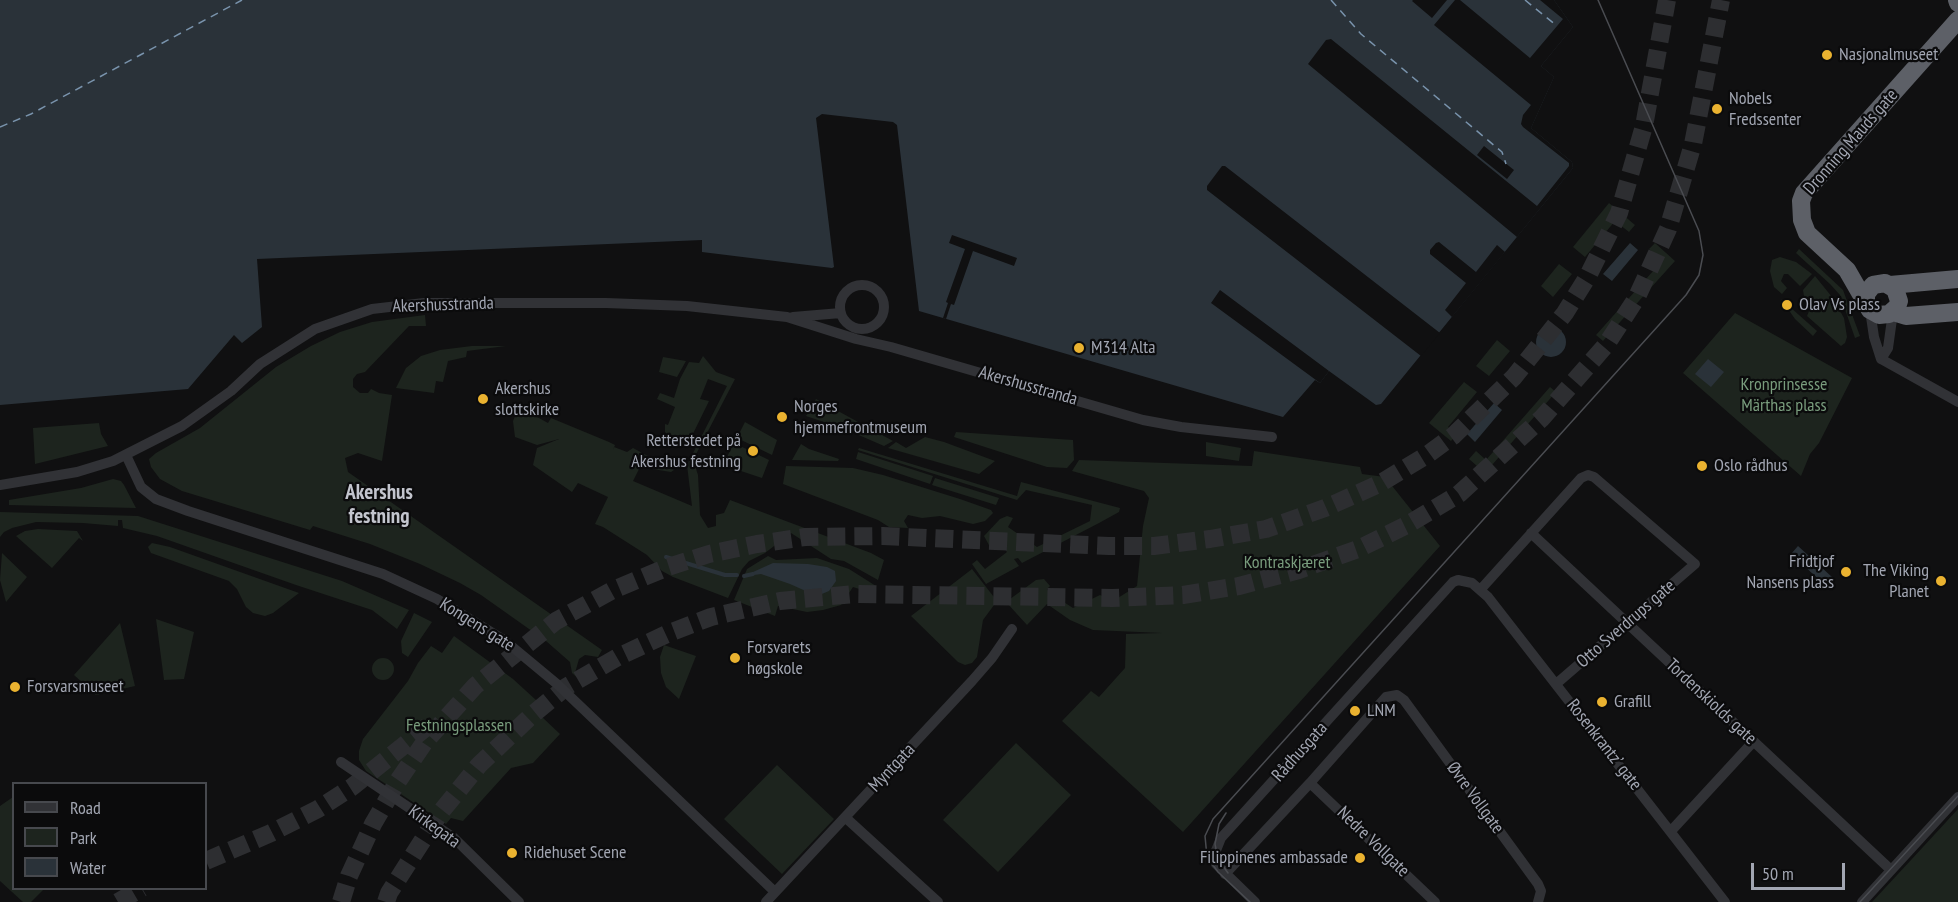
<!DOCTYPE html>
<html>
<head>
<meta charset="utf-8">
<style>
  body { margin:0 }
  #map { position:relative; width:1958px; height:902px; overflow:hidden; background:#101011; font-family:"PT Sans Narrow",sans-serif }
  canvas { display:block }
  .legend { position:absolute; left:12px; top:782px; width:195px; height:108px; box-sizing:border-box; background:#0b0b0c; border:2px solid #47494e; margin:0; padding:8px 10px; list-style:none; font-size:18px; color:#a2a6b2 }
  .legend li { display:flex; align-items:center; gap:12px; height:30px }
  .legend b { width:30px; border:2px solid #47494e }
  .scale { position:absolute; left:1751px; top:863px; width:94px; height:27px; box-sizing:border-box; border:3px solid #a2a6b2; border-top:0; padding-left:8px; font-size:18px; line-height:21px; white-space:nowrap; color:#a2a6b2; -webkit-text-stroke:4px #0b0b0c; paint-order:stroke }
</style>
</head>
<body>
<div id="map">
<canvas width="1958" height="902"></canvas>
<ul class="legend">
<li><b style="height:8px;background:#313236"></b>Road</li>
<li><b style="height:16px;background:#1d241e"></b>Park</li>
<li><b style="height:16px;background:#2a3239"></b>Water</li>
</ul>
<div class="scale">50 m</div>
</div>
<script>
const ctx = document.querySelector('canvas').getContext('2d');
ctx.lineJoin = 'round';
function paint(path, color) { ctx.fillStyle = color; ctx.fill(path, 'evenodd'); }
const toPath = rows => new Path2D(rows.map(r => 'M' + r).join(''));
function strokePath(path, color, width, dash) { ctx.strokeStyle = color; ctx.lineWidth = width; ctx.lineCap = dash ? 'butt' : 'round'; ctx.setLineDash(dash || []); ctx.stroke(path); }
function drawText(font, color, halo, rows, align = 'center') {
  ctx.font = font + ' "PT Sans Narrow",sans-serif'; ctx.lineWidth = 4.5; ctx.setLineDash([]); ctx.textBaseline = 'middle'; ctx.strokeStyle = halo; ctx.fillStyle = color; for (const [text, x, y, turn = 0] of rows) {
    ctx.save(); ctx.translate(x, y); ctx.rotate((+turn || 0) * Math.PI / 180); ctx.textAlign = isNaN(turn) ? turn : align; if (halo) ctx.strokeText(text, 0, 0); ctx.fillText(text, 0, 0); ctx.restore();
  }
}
paint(toPath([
  [1609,203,1635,225,1629,232,1615,221,1585,257,1573,247],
  [1655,243,1675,261,1603,341,1596,335,1662,261,1649,249],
  [1799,249,1843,290,1860,336,1855,338,1840,295,1830,284,1796,253],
  [1780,257,1796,262,1812,274,1800,286,1788,274,1784,274,1781,281,1787,288,1782,294,1774,287,1770,271,1772,260],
  [1559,264,1572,274,1553,297,1541,286],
  [1815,276,1832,297,1844,318,1847,337,1845,343,1841,346,1807,316,1812,304,1804,296,1803,290],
  [1781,299,1817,331,1813,336,1795,319],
  [1735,313,1852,378,1819,443,1810,454,1801,476,1683,373],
  [425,315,426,326,409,326,365,372,357,374,353,379,353,387,360,393,368,393,371,389,379,393,392,395,382,461,358,453,345,458,348,472,602,650,598,657,585,655,579,659,575,673,581,681,572,673,570,662,546,641,481,595,460,583,420,564,370,544,313,526,310,530,182,491,160,479,151,467,149,459,156,453,200,428,276,367,311,346,340,332,372,322],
  [1497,340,1510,351,1489,376,1476,366],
  [472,346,506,346,467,351,466,357,448,361,443,382,436,381,434,393,396,388,406,368,421,356,440,350],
  [703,356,716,372,735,379,693,460,698,475,700,515,708,528,716,526,716,515,724,513,730,500,871,553,884,560,878,580,844,561,831,559,791,533,765,553,749,561,742,569,728,598,673,577,662,571,647,555,603,527,595,524,608,497,578,483,572,492,533,465,537,448,559,439,537,445,515,437,513,421,519,407,548,423,551,418,609,442,615,445,613,450,614,447,627,452,633,448,674,470,671,472,640,467,633,481,692,506,687,465,727,386,708,379,700,399,709,401,687,446,676,438,674,441,665,432,665,424,668,425,675,407,657,399,660,393,674,398,680,379,689,362,699,363],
  [663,357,686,361,677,377,659,372],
  [1464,382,1477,392,1448,427,1456,435,1451,441,1429,423],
  [1550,387,1556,392,1485,473,1469,459,1476,451,1486,460],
  [816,399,893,441,884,446,845,429,806,416],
  [745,422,777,440,772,455,737,438],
  [99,423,101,434,108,446,35,464,33,428],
  [956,432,1073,440,1074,460,1067,468,1047,467,954,437],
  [925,437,944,442,995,461,979,474,888,448,896,442,906,448],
  [1206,442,1241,448,1239,461,1206,456],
  [734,443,769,460,762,478,723,465],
  [801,444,809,449,839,459,838,461,792,460],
  [859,448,1017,496,1021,482,1120,508,1119,512,1099,523,1022,563,1018,558,1014,559,1019,566,986,584,972,564,977,560,985,569,1007,552,998,541,990,547,984,536,1000,519,1007,516,1013,518,1008,527,1037,547,1090,521,1092,505,1026,490,1017,500,858,450],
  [1254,451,1360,467,1362,474,1385,477,1440,546,1183,832,1062,721,1091,691,1099,697,1125,668,1126,634,1162,633,1093,630,1070,620,1047,604,1027,625,1006,602,1036,580,1044,579,1050,586,1047,589,1054,600,1059,599,1073,608,1100,595,1113,601,1137,586,1143,526,1149,498,1144,491,1072,471,1079,460,1252,466],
  [858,452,933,476,930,484,856,459],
  [786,466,853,468,883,475,960,499,991,510,993,513,985,521,973,524,940,516,922,518,908,515,904,521,908,528,889,527,878,520,783,484],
  [935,478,999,498,996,505,932,485],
  [113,479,121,481,124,485,136,508,9,505,9,500,81,488],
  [0,512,138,516,342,581,409,610,397,629,372,610,296,585,157,536,123,528,122,520,118,520,118,526,83,523,36,522,12,528,4,532,0,537],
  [38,529,77,531,83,541,79,538,52,568,16,536,25,531],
  [152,543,170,547,299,593,273,613,265,616,253,613,246,607,237,589,229,581,151,553,148,547],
  [2,553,27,577,6,602,0,580],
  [768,556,776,560,817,558,849,569,876,586,875,594,853,587,841,605,823,610,807,612,778,606,775,616,734,600,747,569],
  [972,569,997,601,983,620,977,657,972,663,965,665,958,662,911,616],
  [414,613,432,622,408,657,402,653,401,641],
  [156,619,194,632,184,679,164,680],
  [120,623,135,686,96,695,74,675],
  [454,636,513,679,548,711,542,717,560,734,533,763,511,768,463,821,451,818,446,824,366,771,359,760,359,751,363,739,408,681,418,663,431,646,442,653],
  [664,645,696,656,679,699,666,687,661,673,660,657],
  '372 669a11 11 0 1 1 22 0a11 11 0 1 1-22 0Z',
  [1016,743,1071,795,998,872,943,820],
  [777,765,834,819,782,874,724,819],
  [13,797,14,888,44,889,31,902,23,902,0,881,0,806],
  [1958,809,1958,902,1872,902,1911,860]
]), '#1d241e');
paint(toPath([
  [0,0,1554,0,1573,27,1541,66,1554,77,1531,128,1572,162,1573,168,1381,404,1376,405,1329,371,1320,383,1315,380,1283,417,919,311,897,125,893,122,822,114,816,118,834,267,832,268,702,252,702,240,257,259,262,327,242,343,234,335,188,389,0,405],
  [1630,243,1638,250,1612,281,1603,274],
  '1536 342a15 15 0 1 1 30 0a15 15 0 1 1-30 0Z',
  [1708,359,1724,372,1711,387,1695,374],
  [1494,403,1502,410,1475,442,1467,434],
  [1798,546,1832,577,1825,585,1791,554],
  [773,563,808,564,827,567,835,571,836,581,829,591,817,596,790,584,761,574,754,575,753,572]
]), '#2a3239');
paint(toPath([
  [1413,0,1447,0,1432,18,1412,1],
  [1455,0,1460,0,1530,58,1563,19,1540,0,1554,0,1573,27,1541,66,1554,77,1531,128,1572,162,1573,168,1517,237,1308,64,1326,40,1331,39,1537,206,1569,166,1569,163,1523,127,1521,124,1523,115,1531,105,1434,25],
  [1484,146,1514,170,1507,179,1477,155],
  [1222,166,1225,166,1440,333,1421,356,1207,190,1207,186],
  [952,235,1017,258,1014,266,973,251,954,305,951,304,946,319,943,318,948,303,946,302,965,249,949,243],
  [1439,242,1476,272,1497,245,1505,252,1452,317,1445,310,1466,283,1430,254,1430,250,1436,243],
  [1220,290,1329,371,1320,383,1211,303]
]), '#101011');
strokePath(toPath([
  [666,557,725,575,737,575],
  [744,576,753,574]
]), '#2a3239', 4);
strokePath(toPath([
  [1331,0,1361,34,1502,152,1506,164],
  [1525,0,1557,26],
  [0,127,31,114,242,0]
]), '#7993ac', 1.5, [8, 6]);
strokePath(toPath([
  [206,861,271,833,318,809,352,787,433,722],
  [118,902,142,888],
  [341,902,349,876,373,824,398,781,424,743,475,686,556,621,613,590,668,567,709,554,757,544,805,537,883,536,1109,546,1154,546,1210,539,1266,529,1325,508,1379,484,1427,455,1453,436,1514,377,1565,313,1588,276,1619,213,1644,126,1667,0],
  [386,902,389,893,440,813,479,765,532,715,566,687,618,657,669,633,711,617,780,601,854,594,1112,598,1183,595,1239,586,1299,570,1358,549,1407,525,1459,494,1542,418,1606,345,1636,299,1668,229,1693,144,1721,0]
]), '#2d2e31', 18, [18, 9]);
strokePath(toPath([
  '840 307a22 22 0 1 1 44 0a22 22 0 1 1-44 0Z',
  [1870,310,1874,337,1881,359],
  [793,317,841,313],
  [1881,359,1958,402],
  [1881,359,1888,348,1893,312],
  [126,455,141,487,156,499,188,511,383,574,437,599,504,640,557,684,775,892],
  [0,485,77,472,113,461,182,426,231,391,260,364,315,329,372,309,424,303,606,303,687,306,787,317,856,339,891,347,1143,420,1181,427,1272,437],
  [1531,533,1891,870],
  [1481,589,1581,478,1588,475,1594,477,1695,564,1556,684],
  [341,762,454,838,519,902],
  [1310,783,1435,902],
  [846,818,938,902],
  [1671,831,1753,742],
  [1225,874,1310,783,1386,697,1397,695,1404,700,1538,884,1541,891,1538,902],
  [766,902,972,681,992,658,1012,629],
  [1255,902,1216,864,1215,853,1221,838,1453,582,1458,580,1472,583,1488,597,1725,902],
  [1862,902,1958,797]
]), '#313236', 10);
strokePath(toPath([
  [1957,0,1958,3],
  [1890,285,1958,279],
  [1866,300,1866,294,1873,285,1885,283,1895,289,1899,301,1897,307,1889,314,1879,315,1870,310,1847,270,1807,233,1802,220,1801,201,1804,193,1958,20],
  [1893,312,1906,316,1958,312]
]), '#5d6067', 18);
strokePath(toPath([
  [1226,813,1219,824,1215,844,1218,859,1228,873],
  [1250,902,1218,872,1207,857,1205,836,1213,819,1686,295,1699,275,1703,255,1699,231,1598,0],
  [1860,902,1958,796]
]), '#4a4c51', 1.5);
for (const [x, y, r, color] of [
  [1827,55,6,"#eab230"],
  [1717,109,6,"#eab230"],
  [1787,305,6,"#eab230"],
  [1079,348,6,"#eab230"],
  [483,399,6,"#eab230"],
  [782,417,6,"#eab230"],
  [753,451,6,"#eab230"],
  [1702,466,6,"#eab230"],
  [1846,572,6,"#eab230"],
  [1941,581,6,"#eab230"],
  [735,658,6,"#eab230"],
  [15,687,6,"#eab230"],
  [1602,702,6,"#eab230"],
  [1355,711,6,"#eab230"],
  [512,853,6,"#eab230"],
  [1360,858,6,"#eab230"]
]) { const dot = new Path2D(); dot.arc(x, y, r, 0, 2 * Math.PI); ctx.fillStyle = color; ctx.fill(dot); strokePath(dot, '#0b0b0c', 2); }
drawText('18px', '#a2a6b2', '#0b0b0c', [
  ["Nasjonalmuseet",1839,55],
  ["Nobels",1729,99],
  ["Fredssenter",1729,120],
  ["Olav Vs plass",1799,305],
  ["M314 Alta",1091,348],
  ["Akershus",495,389],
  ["slottskirke",495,410],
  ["Norges",794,407],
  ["hjemmefrontmuseum",794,428],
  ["Retterstedet på",741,441,"right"],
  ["Akershus festning",741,462,"right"],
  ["Oslo rådhus",1714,466],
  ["Fridtjof",1834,562,"right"],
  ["Nansens plass",1834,583,"right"],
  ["The Viking",1929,571,"right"],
  ["Planet",1929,592,"right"],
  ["Forsvarets",747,648],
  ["høgskole",747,669],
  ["Forsvarsmuseet",27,687],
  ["Grafill",1614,702],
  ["LNM",1367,711],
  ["Ridehuset Scene",524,853],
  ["Filippinenes ambassade",1348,858,"right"]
], 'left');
drawText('18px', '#a2a6b2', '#0b0b0c', [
  ["Dronning Mauds gate",1851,142,-49],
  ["Akershusstranda",443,305,-2],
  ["Akershusstranda",1028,386,16],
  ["Otto Sverdrups gate",1626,624,-41],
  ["Kongens gate",477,625,32],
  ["Tordenskiolds gate",1711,702,43],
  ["Rosenkrantz’ gate",1604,745,52],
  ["Rådhusgata",1300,752,-48],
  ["Myntgata",892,768,-47],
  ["Øvre Vollgate",1475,798,54],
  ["Kirkegata",434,827,36],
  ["Nedre Vollgate",1373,842,44]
]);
drawText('18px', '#799c7d', '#0b0b0c', [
  ["Kronprinsesse",1784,385],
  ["Märthas plass",1784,406],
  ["Kontraskjæret",1287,563],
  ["Festningsplassen",459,726]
]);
drawText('bold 21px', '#c3c5ce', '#0b0b0c', [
  ["Akershus",379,493],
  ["festning",379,517]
]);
</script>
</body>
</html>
